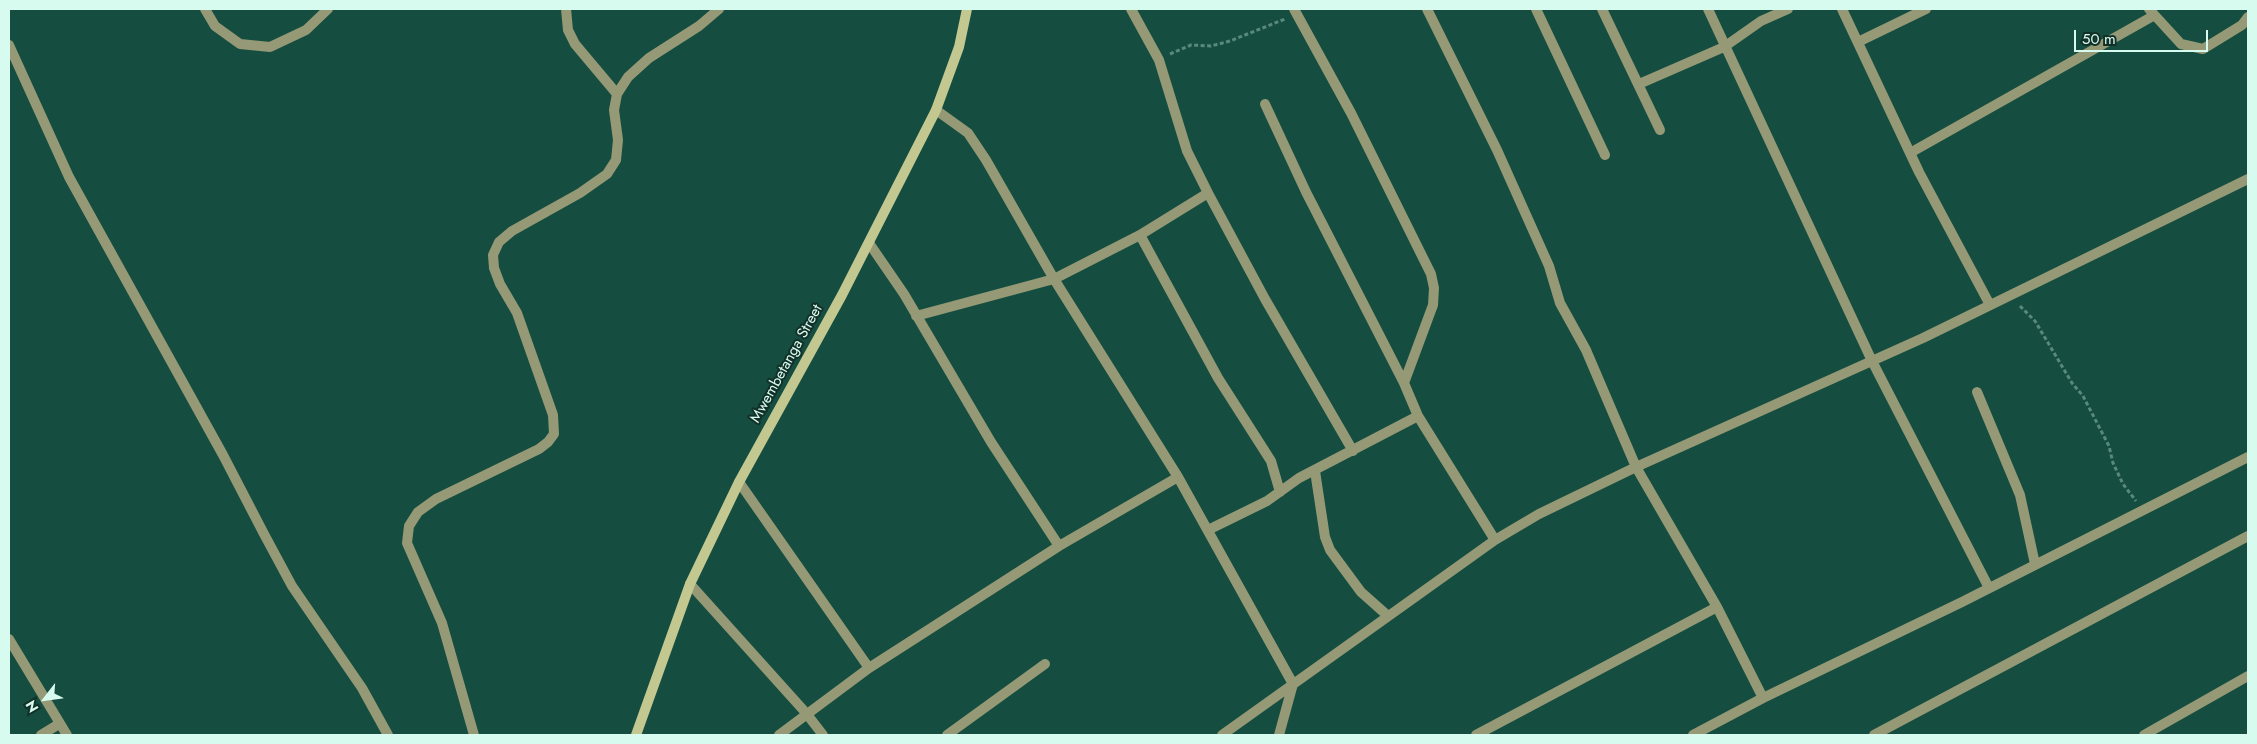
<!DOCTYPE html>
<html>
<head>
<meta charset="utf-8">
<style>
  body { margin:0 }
  #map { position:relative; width:2257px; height:744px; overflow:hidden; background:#154e40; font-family:Jost,sans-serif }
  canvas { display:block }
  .frame { position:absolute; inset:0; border:10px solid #d8fbef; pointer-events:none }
  .north { position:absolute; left:20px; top:674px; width:50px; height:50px; -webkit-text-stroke:4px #123028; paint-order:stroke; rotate:240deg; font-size:14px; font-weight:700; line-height:20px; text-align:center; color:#d8fbef }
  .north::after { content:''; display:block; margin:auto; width:18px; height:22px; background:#d8fbef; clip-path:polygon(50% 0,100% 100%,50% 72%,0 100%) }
  .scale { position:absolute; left:2074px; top:30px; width:134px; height:22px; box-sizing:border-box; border:2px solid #d8fbef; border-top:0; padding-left:6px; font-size:15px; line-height:18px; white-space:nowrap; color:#d8fbef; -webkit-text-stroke:4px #123028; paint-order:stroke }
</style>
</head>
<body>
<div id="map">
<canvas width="2257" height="744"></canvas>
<div class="frame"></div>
<div class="north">N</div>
<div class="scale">50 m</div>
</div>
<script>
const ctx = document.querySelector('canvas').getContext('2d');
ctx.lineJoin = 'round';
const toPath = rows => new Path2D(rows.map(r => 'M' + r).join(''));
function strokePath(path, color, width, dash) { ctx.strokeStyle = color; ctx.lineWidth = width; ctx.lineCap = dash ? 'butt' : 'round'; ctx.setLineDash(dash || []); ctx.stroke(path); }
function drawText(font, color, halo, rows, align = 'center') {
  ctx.font = font + ' Jost,sans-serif'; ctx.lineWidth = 4; ctx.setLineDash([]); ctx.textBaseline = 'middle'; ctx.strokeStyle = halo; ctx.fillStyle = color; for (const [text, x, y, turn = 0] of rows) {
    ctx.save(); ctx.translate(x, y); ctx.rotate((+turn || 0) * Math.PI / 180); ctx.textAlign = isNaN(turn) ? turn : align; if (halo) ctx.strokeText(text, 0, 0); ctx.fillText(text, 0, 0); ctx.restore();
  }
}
strokePath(toPath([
  [1170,54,1191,45,1211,46,1230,41,1285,19],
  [2020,306,2035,321,2072,383,2083,396,2109,446,2113,463,2123,484,2136,501]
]), '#58897c', 3, [4, 2.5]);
strokePath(toPath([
  [205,9,215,26,240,44,270,47,306,30,328,9]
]), '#959975', 10);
strokePath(toPath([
  [566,9,568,30,575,44,617,94],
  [1131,9,1159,60,1187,151,1208,193,1265,299,1353,451],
  [1294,9,1351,113,1431,274,1434,288,1433,305,1404,383],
  [1427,9,1497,150,1549,266,1560,303,1586,350,1636,467,1717,607,1763,698],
  [1536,9,1605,155],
  [1602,9,1660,130],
  [1708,9,1872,361,1989,588],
  [1842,9,1919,172,1990,305],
  [2149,9,2181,44,2203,49,2242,25,2248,17],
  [1858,42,1926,9],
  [9,45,69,177,223,455,264,534,292,586,362,688,388,735],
  [1639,84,1724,47,1761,21,1788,9],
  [1265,104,1306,192,1404,383,1418,416,1495,540],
  [936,110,968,133,986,160,1054,279,1178,477,1293,684,1279,735],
  [1910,153,2153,16],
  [1140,235,1218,378,1271,461,1280,492],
  [869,243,904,294,991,442,1059,546],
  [916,316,1054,279,1140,235,1208,193],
  [1977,392,2020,495,2035,564],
  [1315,471,1325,537,1330,550,1361,592,1388,616],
  [739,482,869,668],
  [1208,530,1267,501,1299,478,1418,416],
  [690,584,806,713,823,735],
  [9,639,67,735],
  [41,735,59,724],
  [474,735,442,623,407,543,409,526,418,512,436,499,539,449,548,442,554,434,553,415,517,313,500,284,494,268,493,255,499,242,512,231,580,193,607,174,616,160,618,140,614,110,617,94,628,77,649,58,699,26,719,9],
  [779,735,869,668,1059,546,1178,477],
  [947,735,1045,664],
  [1222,735,1495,540,1539,514,1636,467,1923,338,2248,179],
  [1476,735,1717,607],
  [1693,735,1763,698,1962,602,2248,457],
  [1874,735,2248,536],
  [2144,735,2248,676]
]), '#959975', 10);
strokePath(toPath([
  [636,735,690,584,739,482,842,295,936,110,959,47,967,9]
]), '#c3c890', 10);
drawText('15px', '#d8fbef', '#123028', [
  ["Mwembetanga Street",787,364,-61]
]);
</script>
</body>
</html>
